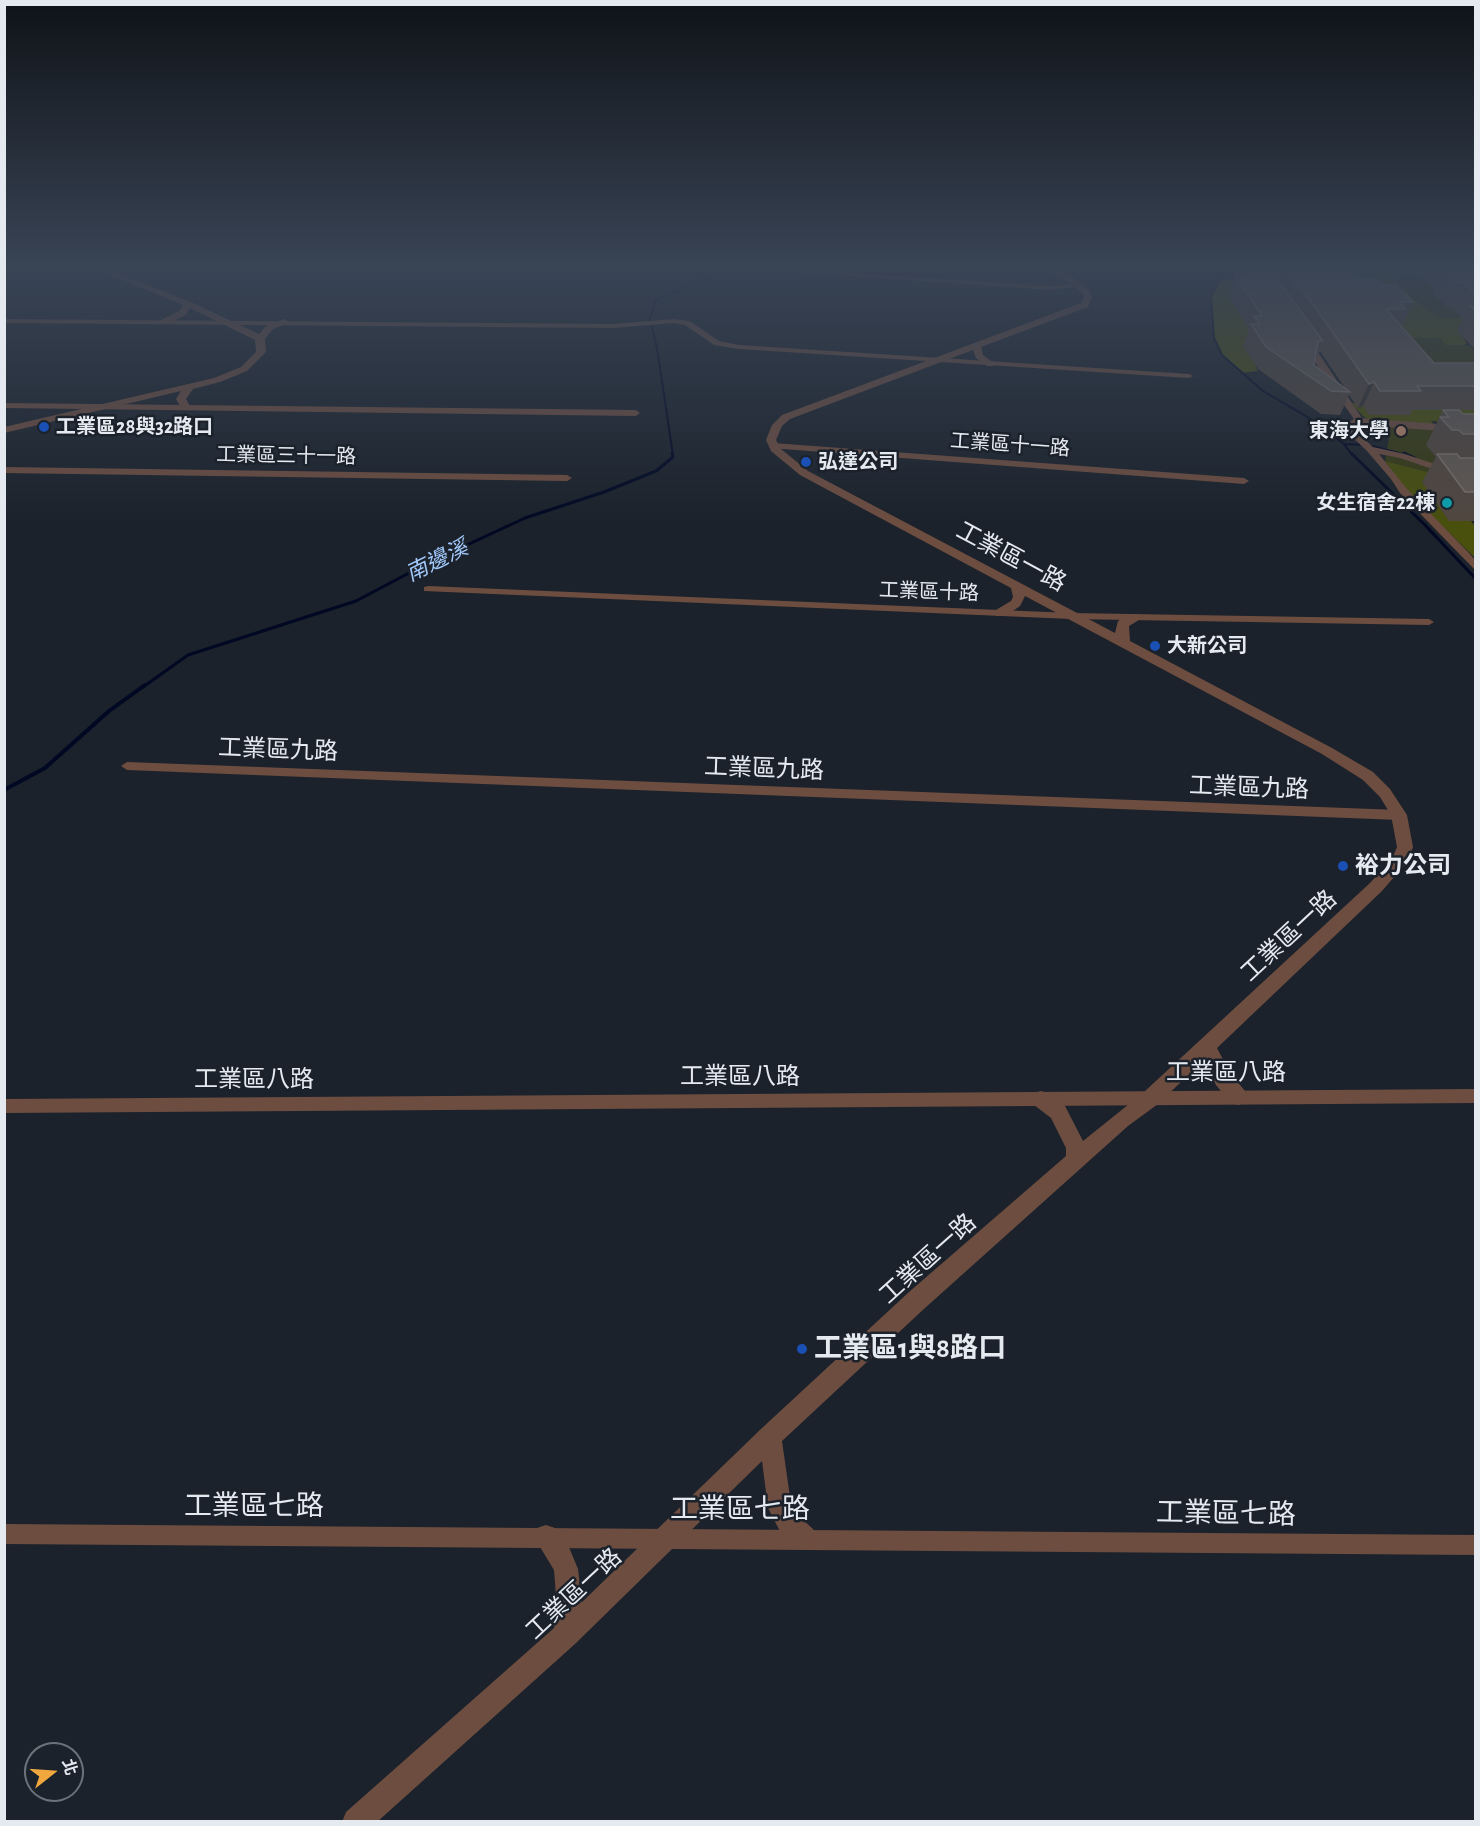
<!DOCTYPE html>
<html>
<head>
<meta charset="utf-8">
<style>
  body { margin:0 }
  #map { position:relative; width:1480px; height:1826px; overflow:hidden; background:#1b222b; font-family:"Alegreya Sans","Noto Sans TC",sans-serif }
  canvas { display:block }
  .frame { position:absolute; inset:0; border:6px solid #e5eaf1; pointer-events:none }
  .north { position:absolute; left:24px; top:1742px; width:60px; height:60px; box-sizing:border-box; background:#1b222b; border:2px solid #6c727a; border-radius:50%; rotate:73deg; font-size:16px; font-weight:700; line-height:24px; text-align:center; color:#e5eaf1 }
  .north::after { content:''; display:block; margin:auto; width:21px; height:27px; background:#efa73e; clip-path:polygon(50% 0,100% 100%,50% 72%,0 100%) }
</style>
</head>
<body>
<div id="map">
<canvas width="1480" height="1826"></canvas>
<div class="frame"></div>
<div class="north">北</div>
</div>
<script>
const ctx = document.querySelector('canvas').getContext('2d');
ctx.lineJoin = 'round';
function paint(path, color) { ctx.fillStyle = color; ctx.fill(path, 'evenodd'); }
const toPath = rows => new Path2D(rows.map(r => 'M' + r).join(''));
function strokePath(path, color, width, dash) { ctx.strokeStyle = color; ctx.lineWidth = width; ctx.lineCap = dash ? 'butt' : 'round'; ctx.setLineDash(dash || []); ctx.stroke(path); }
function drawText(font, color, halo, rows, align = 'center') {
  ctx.font = font + ' "Alegreya Sans","Noto Sans TC",sans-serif'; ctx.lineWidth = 5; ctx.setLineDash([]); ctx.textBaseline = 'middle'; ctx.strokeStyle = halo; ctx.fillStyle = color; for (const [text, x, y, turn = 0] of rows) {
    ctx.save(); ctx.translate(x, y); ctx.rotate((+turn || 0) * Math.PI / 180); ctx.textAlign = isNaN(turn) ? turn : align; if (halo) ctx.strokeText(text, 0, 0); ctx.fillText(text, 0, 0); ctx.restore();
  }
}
paint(toPath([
  [1388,270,1418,273,1442,289,1433,294,1446,308,1452,308,1462,318,1441,318,1415,300],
  [1439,338,1446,345,1464,345,1470,346,1475,352,1475,387,1382,339],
  [1375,422,1455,429,1448,477,1385,461,1389,438,1385,428]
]), '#373b13');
paint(toPath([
  [1334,270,1388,270,1415,300,1441,318,1461,318,1459,315,1475,315,1475,331,1458,331,1467,343,1464,345,1446,345,1439,338,1341,340,1337,335,1351,332,1394,332,1389,325,1402,324,1386,307,1373,307,1367,301,1309,301,1303,303,1324,332,1301,332,1309,345,1296,345,1298,343,1294,338,1247,338,1250,343,1258,346,1244,346,1255,364,1270,365,1255,365,1258,371,1241,373,1222,355,1214,338,1211,296,1220,280,1233,280,1244,297,1230,298,1243,319,1290,320,1265,286,1279,283,1287,293,1304,297,1333,297,1329,291,1298,291,1293,284,1331,284,1328,279,1342,279],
  [1351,403,1402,405,1424,410,1475,410,1475,424,1431,421,1436,427,1375,422,1364,417],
  [1385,461,1448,477,1434,499,1439,506,1448,507,1441,509,1449,520,1471,521,1475,526,1475,558,1403,487]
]), '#494f0c');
strokePath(toPath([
  [1225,270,1211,296,1214,338,1222,355,1263,391,1309,418,1344,444,1352,455],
  [1344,444,1368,445,1407,455],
  [673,455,657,348,650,319,656,300,725,270]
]), '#000823', 2);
strokePath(toPath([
  [1351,453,1425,525,1475,578,1476,582],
  [1404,453,1415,458],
  [143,687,188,655,356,601,428,563,525,518,604,492,656,471,673,457,672,453]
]), '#000823', 3);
strokePath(toPath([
  [4,790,45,768,109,711,145,685]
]), '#000823', 4);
paint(toPath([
  [763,270,803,270,1050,286,1079,284,1083,286,1050,290,763,270],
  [4,319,614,324,673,319,690,321,719,341,739,345,1189,374,1193,376,1189,378,739,349,714,345,685,325,673,323,614,328,4,323,4,319],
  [1305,342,1311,342,1362,418,1476,427,1476,433,1370,426,1360,423,1353,425,1354,429,1373,447,1405,454,1476,478,1476,484,1400,458,1379,454,1407,489,1470,554,1476,561,1476,571,1400,493,1391,479,1367,451,1347,432,1345,424,1354,419,1323,375,1304,344,1305,342],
  [4,403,636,410,640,413,636,416,4,408,4,403],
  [773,443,1244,478,1249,481,1244,484,770,448,769,446,773,443],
  [4,467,567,475,572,478,567,481,4,473,4,467],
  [428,586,1071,613,1429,619,1434,622,1429,625,1071,619,424,591,424,587,428,586],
  [127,762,1399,810,1405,815,1399,820,127,770,121,766,127,762],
  [1476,1089,1476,1103,4,1113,4,1099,1476,1089],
  [4,1524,1476,1535,1476,1555,4,1544,4,1524]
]), '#6d4d40');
paint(toPath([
  [98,270,110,270,191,302,259,334,266,326,284,319,289,322,272,330,265,339,266,352,247,371,220,382,193,389,186,399,190,406,189,408,181,408,176,399,181,391,4,433,4,427,214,378,241,367,256,352,255,340,190,308,186,315,167,324,161,324,161,320,179,311,183,305,98,270],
  [1045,270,1057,270,1070,275,1089,290,1092,297,1088,307,981,347,983,355,995,364,993,366,987,366,976,358,973,350,790,419,782,426,776,440,781,449,808,471,1115,633,1118,621,1129,614,1139,614,1140,617,1139,620,1129,626,1130,641,1332,748,1373,772,1390,789,1407,815,1413,847,1407,862,1382,891,1217,1048,1230,1073,1245,1091,1247,1097,1245,1103,1238,1105,1231,1103,1216,1085,1204,1060,1158,1104,1128,1126,925,1308,782,1441,791,1504,800,1517,813,1529,816,1538,813,1547,804,1550,795,1547,782,1535,772,1516,768,1508,762,1461,575,1644,377,1822,342,1822,346,1812,554,1628,557,1609,554,1570,534,1537,537,1528,546,1525,555,1528,566,1540,578,1569,582,1602,762,1428,909,1292,1066,1156,1066,1148,1051,1118,1034,1105,1032,1099,1034,1093,1041,1091,1048,1093,1065,1106,1083,1141,1144,1092,1370,883,1392,859,1397,847,1391,815,1380,797,1363,780,1322,754,1025,596,1020,606,1006,616,996,616,995,613,996,610,1011,601,1013,597,1011,588,800,475,771,451,766,440,772,425,782,415,1081,303,1084,297,1082,293,1064,279,1045,270]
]), '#6d4d40');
paint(toPath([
  [1236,270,1270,270,1276,279,1270,270,1348,270,1356,279,1382,285,1413,302,1403,325,1400,325,1434,363,1476,363,1476,410,1412,410,1410,415,1369,415,1363,406,1358,408,1349,395,1340,415,1321,414,1258,369,1243,346,1249,329,1229,297,1234,282,1233,280],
  [1320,351,1345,388,1314,365],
  [1402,270,1476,270,1476,350,1457,331,1463,319,1452,308,1446,308,1433,293,1435,289,1418,273,1405,273],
  [1443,410,1476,416,1476,521,1449,521,1422,482,1436,457,1426,445]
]), '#514740');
paint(toPath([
  [1374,382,1363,406,1358,408,1369,384]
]), '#353130');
const building = toPath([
  [1248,270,1270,270,1323,341,1318,341,1314,365,1350,392,1331,391,1266,347,1251,324,1260,324,1254,316,1262,316,1236,276,1252,276,1248,270],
  [1285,270,1348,270,1356,279,1377,279,1382,285,1396,285,1413,302,1399,302,1405,309,1386,309,1434,363,1476,363,1476,386,1417,386,1421,391,1380,391,1374,382,1369,384,1314,306,1285,270],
  [1446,270,1476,270,1476,294,1464,283,1458,283,1446,270],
  [1470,306,1476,306,1476,311,1470,306],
  [1443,410,1459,410,1463,414,1474,414,1476,416,1476,434,1463,434,1459,430,1452,430,1440,417,1449,417,1443,410],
  [1437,454,1457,454,1460,458,1476,458,1476,492,1465,492,1437,454]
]);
paint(building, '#615953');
strokePath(building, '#76706c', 1.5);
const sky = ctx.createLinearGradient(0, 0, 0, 526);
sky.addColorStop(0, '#0f1318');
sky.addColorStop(0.51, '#394455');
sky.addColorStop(1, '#39445500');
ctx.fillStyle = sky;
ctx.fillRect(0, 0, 1480, 526);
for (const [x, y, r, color] of [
  [44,427,6,"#1a4fb4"],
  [1401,431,6,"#8d6e63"],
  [806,462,6,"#1a4fb4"],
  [1447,503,6,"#0f9aa8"],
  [1155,646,6,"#1a4fb4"],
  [1343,866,6,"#1a4fb4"],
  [802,1349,6,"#1a4fb4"]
]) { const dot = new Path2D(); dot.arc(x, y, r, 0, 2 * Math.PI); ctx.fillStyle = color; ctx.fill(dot); strokePath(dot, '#1b222b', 2); }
drawText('bold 20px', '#e5eaf1', '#1b222b', [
  ["工業區28與32路口",56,427],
  ["東海大學",1389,431,"right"],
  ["弘達公司",818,462],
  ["女生宿舍22棟",1435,503,"right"],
  ["大新公司",1167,646]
], 'left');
drawText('20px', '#e5eaf1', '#1b222b', [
  ["工業區十一路",1010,445,4],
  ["工業區三十一路",286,456,1],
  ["工業區十路",929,592,2]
]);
drawText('italic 22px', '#a1c9fb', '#1b222b', [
  ["南邊溪",437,561,-26]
]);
drawText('24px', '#e5eaf1', '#1b222b', [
  ["工業區一路",1011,557,28],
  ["工業區九路",278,750,2],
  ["工業區九路",764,769,2],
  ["工業區九路",1249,788,2],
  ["工業區一路",1289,936,-43],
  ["工業區八路",1226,1073],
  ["工業區八路",740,1077],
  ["工業區八路",254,1080],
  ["工業區一路",928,1259,-42],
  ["工業區一路",574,1594,-43]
]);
drawText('bold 24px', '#e5eaf1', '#1b222b', [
  ["裕力公司",1355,866]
], 'left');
drawText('bold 28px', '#e5eaf1', '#1b222b', [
  ["工業區1與8路口",814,1349]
], 'left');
drawText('28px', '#e5eaf1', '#1b222b', [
  ["工業區七路",254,1507],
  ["工業區七路",740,1510],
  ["工業區七路",1226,1514,1]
]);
</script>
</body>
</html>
